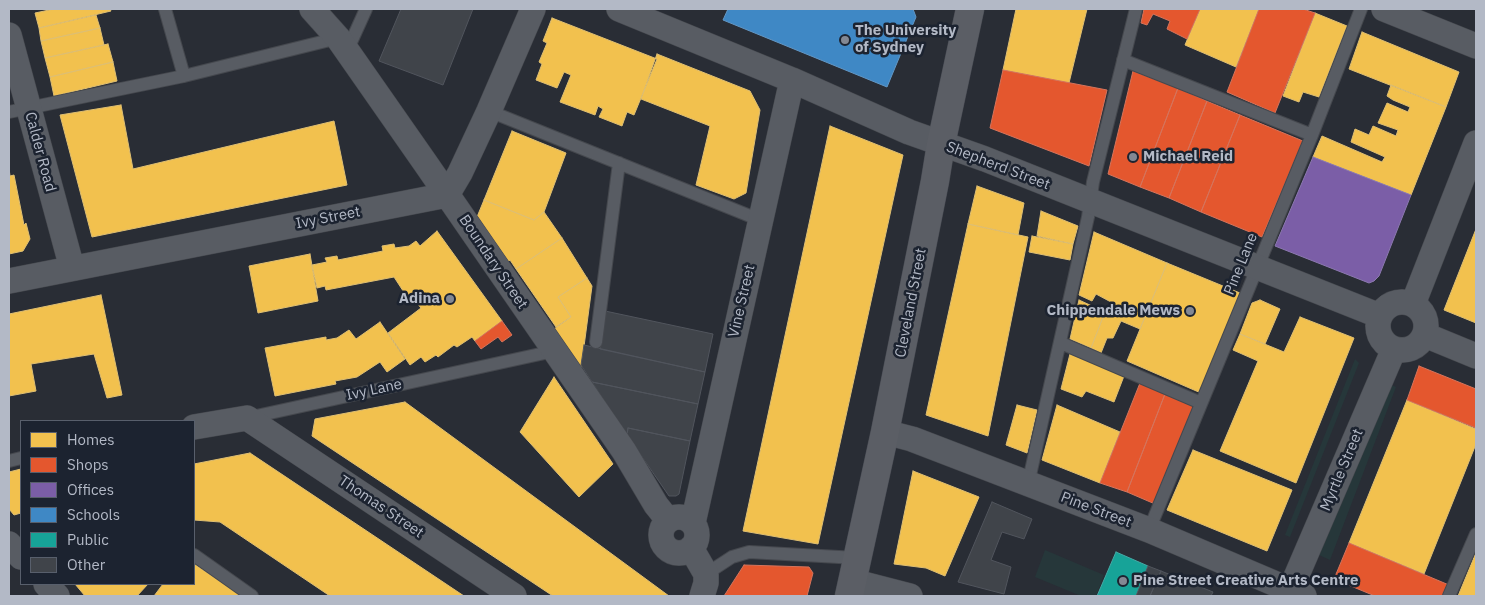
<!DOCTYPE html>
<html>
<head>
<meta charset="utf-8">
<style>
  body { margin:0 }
  #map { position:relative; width:1485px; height:605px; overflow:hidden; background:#292d35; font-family:"IBM Plex Sans",sans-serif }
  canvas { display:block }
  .frame { position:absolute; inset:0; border:10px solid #b3b9c6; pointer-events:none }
  .legend { position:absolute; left:20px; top:420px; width:175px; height:165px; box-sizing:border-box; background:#1c2330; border:1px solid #585f6c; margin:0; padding:6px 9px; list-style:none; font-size:15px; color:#b3b9c6 }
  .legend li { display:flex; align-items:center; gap:10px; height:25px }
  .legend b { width:25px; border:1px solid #585f6c }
</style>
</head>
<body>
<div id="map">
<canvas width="1485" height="605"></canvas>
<div class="frame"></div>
<ul class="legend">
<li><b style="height:14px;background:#f2c14e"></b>Homes</li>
<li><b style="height:14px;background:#e4572e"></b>Shops</li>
<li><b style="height:14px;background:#7b5ea7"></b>Offices</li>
<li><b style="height:14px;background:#3f88c5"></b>Schools</li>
<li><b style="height:14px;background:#17a398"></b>Public</li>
<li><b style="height:14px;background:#40444a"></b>Other</li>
</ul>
</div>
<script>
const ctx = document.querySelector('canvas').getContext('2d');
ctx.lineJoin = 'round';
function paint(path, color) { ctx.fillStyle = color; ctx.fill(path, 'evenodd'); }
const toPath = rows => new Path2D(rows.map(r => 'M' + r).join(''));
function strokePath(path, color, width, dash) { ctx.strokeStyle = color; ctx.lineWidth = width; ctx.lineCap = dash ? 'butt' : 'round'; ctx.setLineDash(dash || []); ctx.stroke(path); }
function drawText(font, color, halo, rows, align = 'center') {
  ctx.font = font + ' "IBM Plex Sans",sans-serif'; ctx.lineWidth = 5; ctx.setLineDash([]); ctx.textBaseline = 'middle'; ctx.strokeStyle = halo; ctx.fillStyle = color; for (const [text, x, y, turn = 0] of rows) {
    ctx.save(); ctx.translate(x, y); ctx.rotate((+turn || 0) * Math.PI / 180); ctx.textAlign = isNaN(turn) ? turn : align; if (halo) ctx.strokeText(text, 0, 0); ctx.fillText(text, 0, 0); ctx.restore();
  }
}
paint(toPath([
  [1355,359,1359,363,1290,537,1285,535],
  [1389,384,1396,387,1330,560,1319,555],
  [1045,550,1104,575,1096,596,1081,596,1035,577]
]), '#26373a');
const homes = toPath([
  [54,9,110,9,111,11,39,28,35,13,54,9],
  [1016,9,1087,9,1069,83,1003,70,1016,9],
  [1200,9,1259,9,1236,67,1185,45,1200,9],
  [1315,13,1347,26,1319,97,1303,92,1299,102,1283,96,1315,13],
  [96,15,100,28,41,41,39,28,96,15],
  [552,18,657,59,634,115,627,112,622,126,599,117,603,109,598,106,595,115,560,102,571,75,564,72,557,88,536,80,542,64,539,62,547,43,543,41,552,18],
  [100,28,104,45,45,58,41,41,100,28],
  [1362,32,1459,72,1446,107,1349,69,1362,32],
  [108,44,113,62,50,77,45,58,108,44],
  [657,54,750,91,760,110,746,193,734,199,696,185,710,126,641,99,657,54],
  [113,62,117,81,54,96,50,77,113,62],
  [1391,85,1446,107,1411,195,1313,157,1322,136,1382,162,1385,157,1351,142,1355,129,1369,135,1373,126,1396,136,1398,130,1378,123,1387,103,1408,112,1410,107,1393,100,1387,96,1391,85],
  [121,105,133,169,334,121,347,185,92,237,60,115,121,105],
  [830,126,903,155,818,544,743,531,830,126],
  [512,131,566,153,544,212,534,220,484,200,512,131],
  [9,168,10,176,14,175,24,225,26,223,30,239,23,251,9,254,9,168],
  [977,186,1024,203,1018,235,968,224,977,186],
  [484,200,534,220,544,212,562,238,516,269,510,260,508,262,477,217,484,200],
  [1041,211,1078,226,1073,244,1037,236,1041,211],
  [968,224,1028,237,988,436,926,415,968,224],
  [1476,229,1476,323,1444,310,1476,229],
  [437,231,502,321,475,341,472,337,457,347,454,345,438,357,436,355,425,362,421,357,410,365,388,333,421,308,413,298,409,300,394,277,326,290,325,286,317,288,312,265,327,262,325,258,337,256,338,260,383,251,382,246,394,244,395,248,409,246,416,241,420,246,437,231],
  [1094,232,1167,263,1140,329,1121,321,1113,338,1107,338,1101,353,1091,348,1105,312,1111,302,1096,294,1092,301,1079,295,1094,232],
  [1032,236,1073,244,1070,260,1029,252,1032,236],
  [562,238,587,278,558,297,571,317,556,327,516,269,562,238],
  [310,254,318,301,258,313,249,266,310,254],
  [1167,263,1240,293,1201,393,1127,361,1167,263],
  [587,278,592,286,581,369,554,329,571,317,558,297,587,278],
  [101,295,122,395,107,398,94,354,31,364,36,391,9,396,9,314,101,295],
  [1079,300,1105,312,1091,348,1070,339,1079,300],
  [1260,300,1280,309,1265,344,1240,334,1252,303,1260,300],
  [1300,317,1354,338,1296,483,1220,451,1258,361,1233,350,1240,334,1284,352,1300,317],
  [380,322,405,359,387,372,380,362,357,377,335,381,336,384,275,396,265,348,326,337,326,340,337,338,349,330,356,339,380,322],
  [1070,354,1124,376,1114,402,1086,391,1082,397,1061,389,1070,354],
  [554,377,613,464,579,497,520,432,554,377],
  [1407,400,1476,429,1476,444,1424,574,1349,543,1407,400],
  [405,402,669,596,553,596,312,436,315,419,405,402],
  [1017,405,1037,410,1027,453,1006,445,1017,405],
  [1057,405,1120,432,1100,483,1042,460,1057,405],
  [1193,450,1292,490,1267,551,1167,510,1193,450],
  [250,453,464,596,330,596,220,522,194,520,194,464,250,453],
  [21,469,21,513,14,515,9,509,9,472,21,469],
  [913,471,979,497,945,576,926,568,894,564,913,471],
  [1475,555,1476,555,1476,596,1458,596,1475,555],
  [194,564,243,596,154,596,163,584,194,584,194,564],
  [75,584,148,584,137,596,85,596,75,584]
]);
paint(homes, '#f2c14e');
strokePath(homes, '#dfbf72', 1);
const shops = toPath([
  [1144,9,1200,9,1187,39,1167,29,1170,21,1153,14,1147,25,1141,23,1144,9],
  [1259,9,1303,9,1315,13,1275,113,1227,92,1259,9],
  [1003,70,1107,90,1089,166,990,128,1003,70],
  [1133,71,1178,88,1140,187,1108,174,1133,71],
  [1178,88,1207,101,1169,198,1140,187,1178,88],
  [1207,101,1240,115,1201,212,1169,198,1207,101],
  [1240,115,1303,141,1262,237,1201,212,1240,115],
  [502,321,512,335,502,342,498,337,481,349,475,341,502,321],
  [1419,366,1476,389,1476,428,1407,400,1419,366],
  [1140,383,1165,394,1127,492,1100,483,1140,383],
  [1165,394,1194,406,1155,504,1127,492,1165,394],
  [1349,543,1449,585,1444,596,1375,596,1334,579,1349,543],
  [744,565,809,567,813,573,807,596,724,596,744,565]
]);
paint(shops, '#e4572e');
strokePath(shops, '#d5745c', 1);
const offices = toPath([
  [1313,157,1411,195,1379,276,1374,281,1369,283,1275,246,1313,157]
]);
paint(offices, '#7b5ea7');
strokePath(offices, '#8c79b0', 1);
const schools = toPath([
  [728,9,913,9,916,17,887,87,723,20,728,9]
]);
paint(schools, '#3f88c5');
strokePath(schools, '#6297c5', 1);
const public = toPath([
  [1116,552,1148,566,1136,596,1097,596,1116,552]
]);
paint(public, '#17a398');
strokePath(public, '#46aaa6', 1);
const building = toPath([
  [401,9,473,9,443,85,379,61,401,9],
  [605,311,713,334,705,372,600,349,605,311],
  [584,345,705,372,698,404,592,382,581,365,584,345],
  [592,382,698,404,690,441,628,428,627,435,592,382],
  [628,428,690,441,679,494,676,496,669,496,627,435,628,428],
  [992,502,1032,519,1024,539,1002,532,991,560,1011,567,1004,594,958,582,992,502],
  [1148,566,1161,571,1150,596,1136,596,1148,566],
  [1161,571,1213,592,1211,596,1150,596,1161,571]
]);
paint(building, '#40444a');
strokePath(building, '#51555d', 1);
const lane = toPath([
  [165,9,184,76],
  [347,51,366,9],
  [1123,60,1312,135],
  [489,111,760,220],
  [9,112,184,76,338,38],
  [596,342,619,163],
  [1061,343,1201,403],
  [247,418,554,351],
  [9,461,21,458],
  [1028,484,1088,217,1093,182,1136,9],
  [1149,530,1312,135,1361,9],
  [194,555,252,596],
  [706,574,732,557,749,552,857,558],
  [1449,596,1476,534]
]);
const street = toPath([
  [312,9,338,38,426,164,624,451,656,505,668,520],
  [619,9,792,80,909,132,985,159,1380,316],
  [1384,9,1476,46],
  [9,35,72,268],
  [9,281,447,195,460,173,489,111,533,9],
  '1378 326a24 24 0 1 1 48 0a24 24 0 1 1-48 0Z',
  [1413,304,1476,143],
  [1425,335,1476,356],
  [194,427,247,418,514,596],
  [885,432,912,439,1149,530,1304,596],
  '661 535a18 18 0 1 1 36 0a18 18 0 1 1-36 0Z',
  [693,523,792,80],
  [9,544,21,557],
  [691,548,706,574,706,583,702,596],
  [852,581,910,596],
  [46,584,57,596],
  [1290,591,1394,349]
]);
const primary = toPath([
  [849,596,885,432,935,181,941,144,970,9]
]);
strokePath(lane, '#45484e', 14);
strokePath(street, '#45484e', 26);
strokePath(primary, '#474a52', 29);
strokePath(lane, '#585c63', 12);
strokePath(street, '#585c63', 25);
strokePath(primary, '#5b5e65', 28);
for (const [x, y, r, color] of [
  [845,40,5,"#838893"],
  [1133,157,5,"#838893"],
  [450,299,5,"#838893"],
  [1190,311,5,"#838893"],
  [1123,581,5,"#838893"]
]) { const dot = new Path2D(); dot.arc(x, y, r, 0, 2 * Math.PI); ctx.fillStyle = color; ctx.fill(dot); strokePath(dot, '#1c2330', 2); }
drawText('bold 15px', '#b3b9c6', '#1c2330', [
  ["The University",855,31],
  ["of Sydney",855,48],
  ["Michael Reid",1143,157],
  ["Adina",440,299,"right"],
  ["Chippendale Mews",1180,311,"right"],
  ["Pine Street Creative Arts Centre",1133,581]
], 'left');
drawText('15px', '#b3b9c6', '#1c2330', [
  ["Calder Road",40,152,75],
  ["Shepherd Street",998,166,21],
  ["Ivy Street",328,218,-11],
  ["Boundary Street",493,262,56],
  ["Pine Lane",1241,264,-68],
  ["Vine Street",742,301,-77],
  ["Cleveland Street",911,303,-79],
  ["Ivy Lane",374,390,-12],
  ["Myrtle Street",1342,470,-67],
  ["Thomas Street",381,507,34],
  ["Pine Street",1096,510,21]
]);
</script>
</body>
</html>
